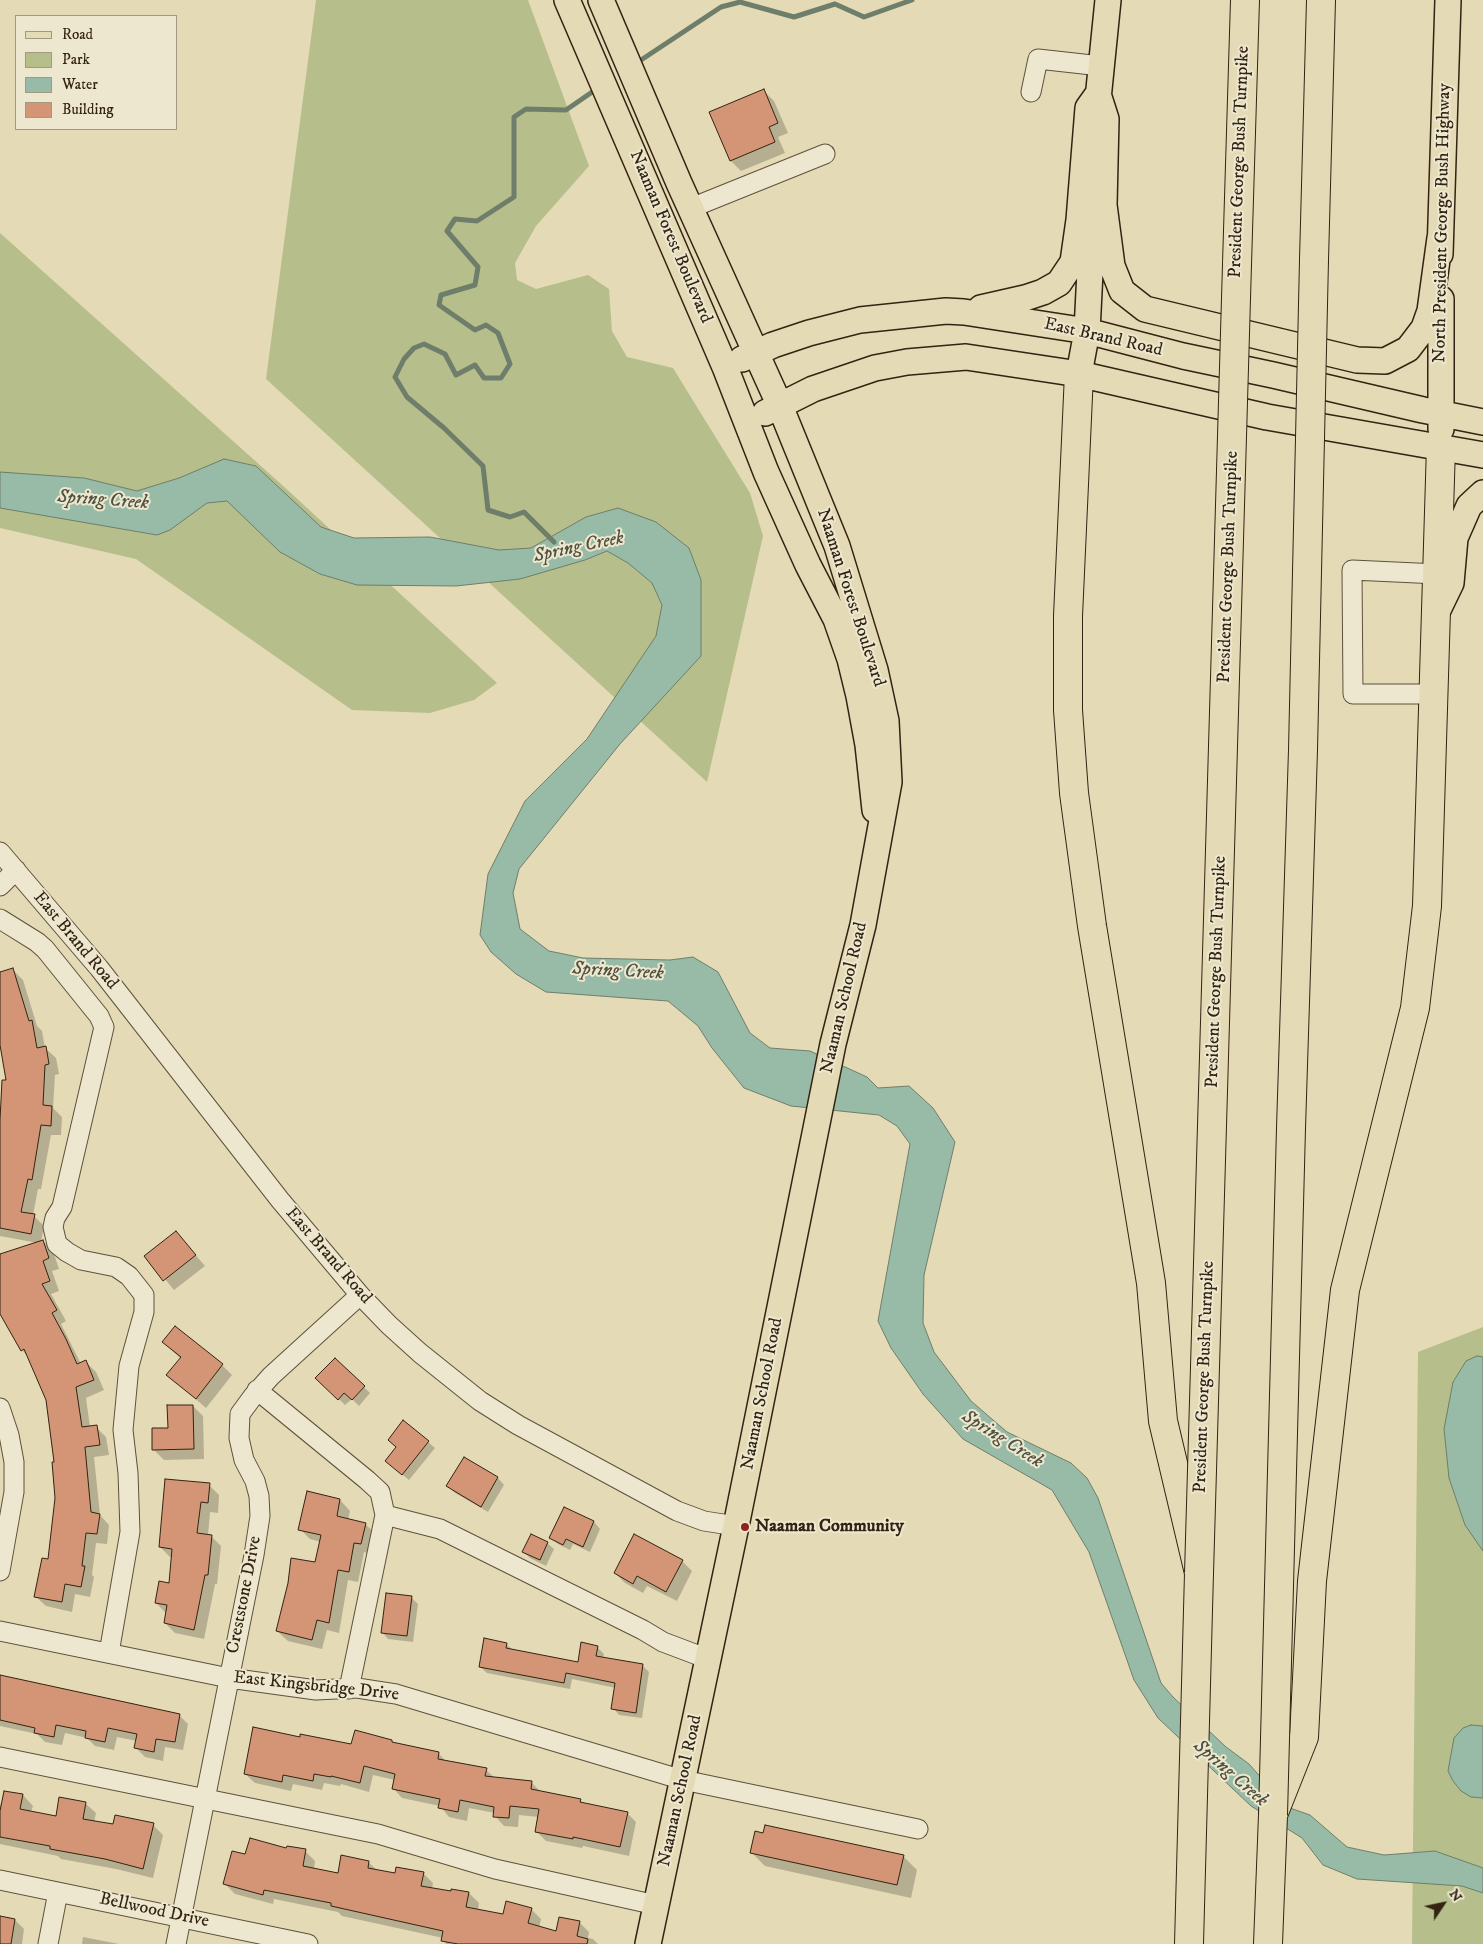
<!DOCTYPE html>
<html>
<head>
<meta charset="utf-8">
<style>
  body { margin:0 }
  #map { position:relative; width:1483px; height:1944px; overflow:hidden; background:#e4dab5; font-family:"IM FELL DW Pica",serif }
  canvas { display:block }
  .legend { position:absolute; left:15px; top:15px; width:162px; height:115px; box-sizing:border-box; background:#ede7cf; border:1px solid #a29983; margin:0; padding:6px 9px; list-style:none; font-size:15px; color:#322312 }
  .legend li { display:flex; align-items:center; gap:10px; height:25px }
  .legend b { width:25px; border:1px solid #a29983 }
  .north { position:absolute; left:1418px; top:1879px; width:50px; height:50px; -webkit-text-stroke:4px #ede7cf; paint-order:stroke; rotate:56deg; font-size:14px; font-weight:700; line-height:20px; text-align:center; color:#322312 }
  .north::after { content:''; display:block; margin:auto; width:18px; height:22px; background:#322312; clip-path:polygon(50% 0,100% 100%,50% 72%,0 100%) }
</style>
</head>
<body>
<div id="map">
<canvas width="1483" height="1944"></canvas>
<ul class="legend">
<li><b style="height:6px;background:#e4dab5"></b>Road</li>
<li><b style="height:14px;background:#b6bf8c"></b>Park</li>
<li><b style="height:14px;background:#97bba7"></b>Water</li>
<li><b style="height:14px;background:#d39575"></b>Building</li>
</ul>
<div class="north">N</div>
</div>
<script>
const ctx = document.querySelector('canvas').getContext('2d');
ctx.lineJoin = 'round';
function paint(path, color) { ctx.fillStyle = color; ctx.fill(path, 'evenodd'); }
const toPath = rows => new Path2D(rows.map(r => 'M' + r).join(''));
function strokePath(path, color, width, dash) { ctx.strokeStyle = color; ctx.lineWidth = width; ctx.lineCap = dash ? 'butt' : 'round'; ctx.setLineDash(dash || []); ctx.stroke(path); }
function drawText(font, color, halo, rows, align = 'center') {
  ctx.font = font + ' "IM FELL DW Pica",serif'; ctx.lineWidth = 4; ctx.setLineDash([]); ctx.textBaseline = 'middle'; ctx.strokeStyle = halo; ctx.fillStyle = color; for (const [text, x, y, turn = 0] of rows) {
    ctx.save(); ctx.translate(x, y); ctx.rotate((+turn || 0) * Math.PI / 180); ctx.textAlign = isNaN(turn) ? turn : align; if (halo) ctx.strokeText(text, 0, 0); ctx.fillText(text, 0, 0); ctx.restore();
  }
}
paint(toPath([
  [316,0,528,0,589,166,536,226,515,263,517,280,536,289,588,275,609,289,612,331,627,357,673,368,750,493,763,536,707,782,266,379],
  [0,233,280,483,497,683,474,700,430,713,352,710,136,559,0,528],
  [1483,1327,1483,1944,1412,1944,1418,1352]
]), '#b6bf8c');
const water = toPath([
  [224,459,256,466,321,527,354,538,430,537,499,550,531,548,586,517,618,508,656,522,689,548,701,580,701,656,620,744,519,869,513,893,520,929,549,951,583,958,670,960,693,957,718,972,750,1033,770,1048,810,1051,867,1077,878,1088,909,1086,933,1108,955,1142,924,1275,923,1323,934,1352,971,1401,1007,1432,1071,1463,1087,1478,1098,1498,1161,1683,1173,1697,1226,1747,1249,1764,1287,1807,1310,1815,1347,1847,1384,1855,1435,1851,1483,1868,1483,1893,1462,1886,1357,1879,1323,1865,1302,1838,1251,1806,1158,1718,1134,1680,1089,1552,1052,1490,963,1439,923,1394,891,1348,878,1321,910,1144,897,1126,879,1115,791,1106,744,1088,712,1048,698,1026,668,1001,546,992,516,974,491,952,480,935,488,874,525,801,587,739,656,636,662,605,652,583,628,563,607,551,585,560,520,579,456,586,357,585,320,574,280,552,227,501,207,503,170,530,157,535,0,508,0,472,84,478,137,491,179,478,224,459],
  [1477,1356,1483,1357,1483,1551,1465,1525,1449,1478,1444,1429,1453,1382,1466,1361,1477,1356],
  [1471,1725,1483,1726,1483,1798,1471,1797,1461,1791,1453,1781,1448,1771,1454,1738,1463,1728,1471,1725]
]);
paint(water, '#97bba7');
strokePath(water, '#6f7e6b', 1);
paint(toPath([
  [764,91,774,101,788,133,778,137,785,153,741,171,731,161,711,113],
  [13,970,23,980,37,1026,42,1031,45,1048,56,1058,59,1074,55,1075,53,1108,62,1117,61,1135,51,1135,41,1189,38,1189,33,1215,44,1226,41,1242,43,1241,53,1251,59,1269,52,1271,59,1291,51,1294,66,1321,61,1324,81,1364,86,1362,96,1372,104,1390,86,1398,90,1427,96,1427,106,1437,109,1455,94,1457,100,1515,109,1525,107,1544,96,1543,92,1575,94,1577,90,1597,75,1594,72,1612,46,1606,35,1596,49,1560,56,1498,55,1463,47,1400,28,1357,22,1350,0,1295,0,1256,38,1243,0,1236,0,1131,8,1081,0,1038,0,974],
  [176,1232,205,1266,174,1290,146,1256],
  [163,1342,222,1365,232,1375,206,1408,168,1375,181,1359],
  [335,1359,370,1393,359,1406,352,1399,345,1405,317,1378],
  [193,1406,203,1416,204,1459,164,1460,154,1450,169,1429],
  [428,1442,435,1448,409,1480,393,1467],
  [464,1459,498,1478,504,1485,488,1512,455,1493,448,1486],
  [209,1485,219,1495,218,1513,210,1512,208,1536,211,1536,221,1546,217,1584,215,1584,204,1639,175,1633,165,1623,167,1614,156,1603,170,1585,173,1557,170,1557,160,1547],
  [340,1500,350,1511,348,1520,365,1524,376,1534,371,1554,364,1552,358,1582,348,1580,339,1633,327,1630,322,1649,288,1641,277,1631,316,1564,321,1542,310,1539,300,1529],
  [564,1509,594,1522,600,1529,590,1552,573,1544,570,1550,558,1544,551,1538],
  [635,1536,682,1561,692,1571,677,1601,647,1586,643,1593,625,1583,615,1573],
  [547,1543,554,1549,546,1566,530,1558,524,1552],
  [412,1598,418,1604,413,1642,388,1639,382,1632],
  [506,1644,513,1650,579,1663,597,1647,604,1654,603,1659,642,1665,649,1672,642,1718,619,1715,613,1708,616,1688,572,1679,570,1689,487,1673,480,1667],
  [0,1676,179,1715,188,1724,183,1750,165,1747,163,1761,145,1757,136,1748,137,1741,117,1737,114,1750,95,1746,87,1738,65,1733,62,1745,45,1742,37,1734,0,1726],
  [301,1738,352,1746,391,1741,394,1744,438,1753,447,1762,486,1770,496,1779,531,1782,541,1792,580,1800,584,1804,627,1813,636,1822,629,1856,583,1846,582,1848,546,1841,536,1831,539,1817,519,1815,518,1827,504,1826,495,1816,495,1813,469,1808,467,1821,449,1817,440,1806,402,1798,393,1788,395,1780,373,1775,369,1792,341,1784,340,1786,324,1783,322,1790,293,1784,291,1791,255,1783,245,1774],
  [23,1795,33,1806,31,1812,57,1818,85,1803,96,1813,94,1822,114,1826,153,1825,163,1835,153,1878,116,1869,61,1859,58,1856,0,1844,0,1804,3,1805],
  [287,1850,305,1851,315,1861,314,1869,339,1874,368,1862,378,1871,396,1875,423,1873,433,1883,432,1889,469,1893,479,1903,478,1910,504,1916,531,1909,541,1919,539,1928,557,1932,579,1922,589,1932,588,1938,593,1939,598,1944,446,1944,443,1938,342,1916,338,1912,274,1899,273,1904,235,1894,225,1884,246,1856],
  [751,1852,903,1856,917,1870,911,1898,765,1866],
  [0,1917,15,1920,24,1929,22,1944,0,1944],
  [83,1937,119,1944,82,1944]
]), '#0003');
strokePath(toPath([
  [635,64,721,7,740,2,794,17,835,4,864,17,912,0],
  [554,542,524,512,510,517,488,510,483,466,444,428,407,397,395,377,404,359,414,348,424,344,445,354,456,375,475,365,484,378,501,378,510,364,498,333,486,325,475,330,439,305,441,295,475,285,478,267,447,231,455,219,477,221,514,197,514,117,526,109,566,110,598,88]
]), '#6f7e6b', 5);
const building = toPath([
  [764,89,778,123,769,127,775,142,730,161,709,112,764,89],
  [13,968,29,1021,32,1020,37,1048,46,1046,49,1064,45,1065,43,1105,52,1106,51,1126,41,1125,32,1180,28,1179,21,1212,35,1214,31,1234,0,1228,0,1120,2,1080,6,1080,0,1045,0,972,13,968],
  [176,1231,196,1255,163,1281,144,1256,176,1231],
  [43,1240,49,1258,43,1261,50,1281,42,1284,57,1310,52,1313,66,1339,77,1364,86,1360,94,1380,76,1387,82,1427,97,1425,100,1445,85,1447,91,1512,100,1514,97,1534,86,1533,82,1566,85,1566,81,1587,65,1584,62,1602,34,1597,42,1558,48,1559,55,1498,52,1462,54,1462,46,1400,24,1349,21,1351,0,1314,0,1254,43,1240],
  [175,1326,223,1364,196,1399,166,1375,181,1357,162,1342,175,1326],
  [335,1358,365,1386,352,1400,344,1393,338,1400,315,1378,335,1358],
  [167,1405,193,1405,194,1449,152,1450,152,1428,168,1428,167,1405],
  [403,1420,429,1441,402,1475,385,1461,396,1447,388,1440,403,1420],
  [464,1457,498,1477,481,1507,446,1486,464,1457],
  [165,1479,210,1483,208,1503,201,1502,197,1533,212,1535,208,1575,205,1575,194,1630,164,1623,167,1605,155,1603,159,1581,169,1583,172,1549,159,1547,165,1479],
  [307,1491,340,1499,337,1516,366,1523,361,1544,354,1543,349,1572,338,1570,329,1623,317,1620,312,1640,276,1631,288,1583,291,1558,315,1562,321,1535,298,1530,307,1491],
  [564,1507,594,1521,583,1547,566,1539,563,1545,549,1538,564,1507],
  [531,1534,548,1542,540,1560,522,1552,531,1534],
  [634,1534,683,1560,666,1592,637,1576,633,1584,614,1573,634,1534],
  [386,1593,412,1596,407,1636,381,1633,386,1593],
  [484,1638,507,1643,506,1648,578,1662,581,1642,598,1646,596,1656,643,1664,636,1713,611,1709,615,1683,566,1673,564,1683,479,1667,484,1638],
  [0,1675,180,1714,175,1742,156,1739,154,1752,134,1748,137,1734,108,1728,105,1742,85,1738,86,1731,56,1725,54,1737,34,1733,35,1728,0,1720,0,1675],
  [253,1727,300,1737,300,1734,351,1744,355,1730,392,1740,392,1742,439,1752,438,1759,487,1768,485,1776,532,1781,531,1789,581,1799,580,1802,628,1812,620,1847,573,1837,573,1839,535,1832,539,1809,510,1806,509,1818,493,1817,494,1807,460,1800,458,1812,438,1808,440,1799,392,1789,395,1774,364,1766,360,1783,331,1776,331,1777,314,1774,313,1781,283,1775,282,1782,244,1774,253,1727],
  [4,1791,23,1794,20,1809,56,1816,59,1797,86,1802,83,1819,113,1824,115,1815,154,1823,143,1869,105,1859,50,1849,50,1846,0,1837,0,1811,4,1791],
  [765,1825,904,1855,897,1885,750,1853,755,1831,763,1833,765,1825],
  [250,1838,286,1848,287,1846,306,1849,303,1866,338,1873,341,1855,369,1861,368,1868,395,1873,396,1867,424,1872,421,1886,451,1891,451,1889,469,1892,466,1907,503,1914,506,1901,532,1908,528,1923,556,1931,559,1917,580,1921,577,1936,588,1939,587,1944,458,1944,441,1941,443,1931,331,1906,331,1903,264,1890,263,1895,223,1884,232,1851,245,1854,250,1838],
  [0,1916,15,1919,11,1944,0,1944,0,1916]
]);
paint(building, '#d39575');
strokePath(building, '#322312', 1);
const minor = toPath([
  [1031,92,1038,59,1101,66],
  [691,208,825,154],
  [1434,694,1353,694,1352,570,1438,574],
  [0,852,99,968,280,1200,360,1295,389,1325,420,1353,480,1401,518,1425,677,1511,704,1521,736,1526],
  [0,886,16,870],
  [0,919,37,942,45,949,99,1016,104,1027,62,1207,55,1218,53,1227,57,1244,67,1252,81,1260,116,1267,129,1276,144,1295,144,1312,129,1366,123,1430,128,1473,130,1532,109,1653],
  [257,1390,367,1480,380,1492,385,1515,349,1689],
  [0,1408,9,1435,14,1462,14,1492,0,1571],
  [385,1515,440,1529,643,1630,663,1642,708,1659],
  [0,1631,229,1678,316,1690,357,1688,396,1694,683,1780,918,1829],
  [0,1757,378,1834,495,1869,656,1905],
  [0,1880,308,1944],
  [48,1944,58,1892],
  [176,1944,254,1555,260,1516,259,1496,255,1481,244,1460,239,1438,240,1414,254,1395,271,1376,360,1295]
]);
const major = toPath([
  [567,0,725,367,766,472,808,565,836,619,850,659,859,696,868,745,875,810],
  [601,0,679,183,780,406,837,546,875,670,886,721,889,782,863,925,833,1044,736,1526,648,1944],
  [1098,94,1106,119,1104,205,1112,266,1122,291,1145,309,1357,360,1385,361,1408,349,1424,328,1430,311,1440,238],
  [1097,109,1108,0],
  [1440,254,1448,0],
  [1441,299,1441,429],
  [981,308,1025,298,1043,292,1059,283,1073,262,1079,220,1088,108,1098,94],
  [742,359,773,345,809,333,860,320,946,311,964,312,1087,331,1183,356,1273,375,1423,410,1483,422],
  [1079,374,1087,331,1093,212],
  [765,413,813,389,875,368,907,362,966,357,1079,374,1267,417,1483,455],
  [1436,614,1451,583,1455,538,1469,506,1483,493]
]);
const highway = toPath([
  [1314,260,1321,0],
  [1237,264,1245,0],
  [1079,374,1068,616,1068,710,1074,793,1092,926,1151,1283,1163,1421,1199,1573,1189,1944],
  [1268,1944,1273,1815,1304,1737,1312,1581,1345,1290,1415,1008,1427,906,1441,446]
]);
strokePath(minor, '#5e513b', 21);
strokePath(major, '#322312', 28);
strokePath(highway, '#322312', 30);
strokePath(minor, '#ede7cf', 19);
strokePath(major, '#e4dab5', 25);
strokePath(highway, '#e4dab5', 28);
const highwayBridge = toPath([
  [1199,1573,1237,264],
  [1273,1815,1291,1128,1303,750,1314,260]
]);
strokePath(highwayBridge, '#322312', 30, []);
strokePath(highwayBridge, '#e4dab5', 28);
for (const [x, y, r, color] of [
  [745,1527,5,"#8f2418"]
]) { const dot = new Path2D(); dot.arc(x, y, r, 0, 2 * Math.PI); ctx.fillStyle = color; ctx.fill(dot); strokePath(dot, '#ede7cf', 2); }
drawText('18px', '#322312', '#ede7cf', [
  ["President George Bush Turnpike",1240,162,-88],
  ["North President George Bush Highway",1443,223,-89],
  ["Naaman Forest Boulevard",670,237,67],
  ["East Brand Road",1103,338,13],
  ["President George Bush Turnpike",1229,567,-88],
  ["Naaman Forest Boulevard",850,598,72],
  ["East Brand Road",75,941,50],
  ["President George Bush Turnpike",1217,972,-88],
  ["Naaman School Road",845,998,-77],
  ["East Brand Road",328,1256,49],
  ["President George Bush Turnpike",1205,1377,-88],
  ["Naaman School Road",763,1394,-79],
  ["Creststone Drive",245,1595,-79],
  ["East Kingsbridge Drive",316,1687,6],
  ["Naaman School Road",681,1791,-78],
  ["Bellwood Drive",154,1911,12]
]);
drawText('bold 18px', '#322312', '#ede7cf', [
  ["Naaman Community",755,1527]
], 'left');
drawText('italic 19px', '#50513f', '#ede7cf', [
  ["Spring Creek",103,501,4],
  ["Spring Creek",579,548,-12],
  ["Spring Creek",618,972,3],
  ["Spring Creek",1002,1440,32],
  ["Spring Creek",1230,1774,41]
]);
</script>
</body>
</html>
